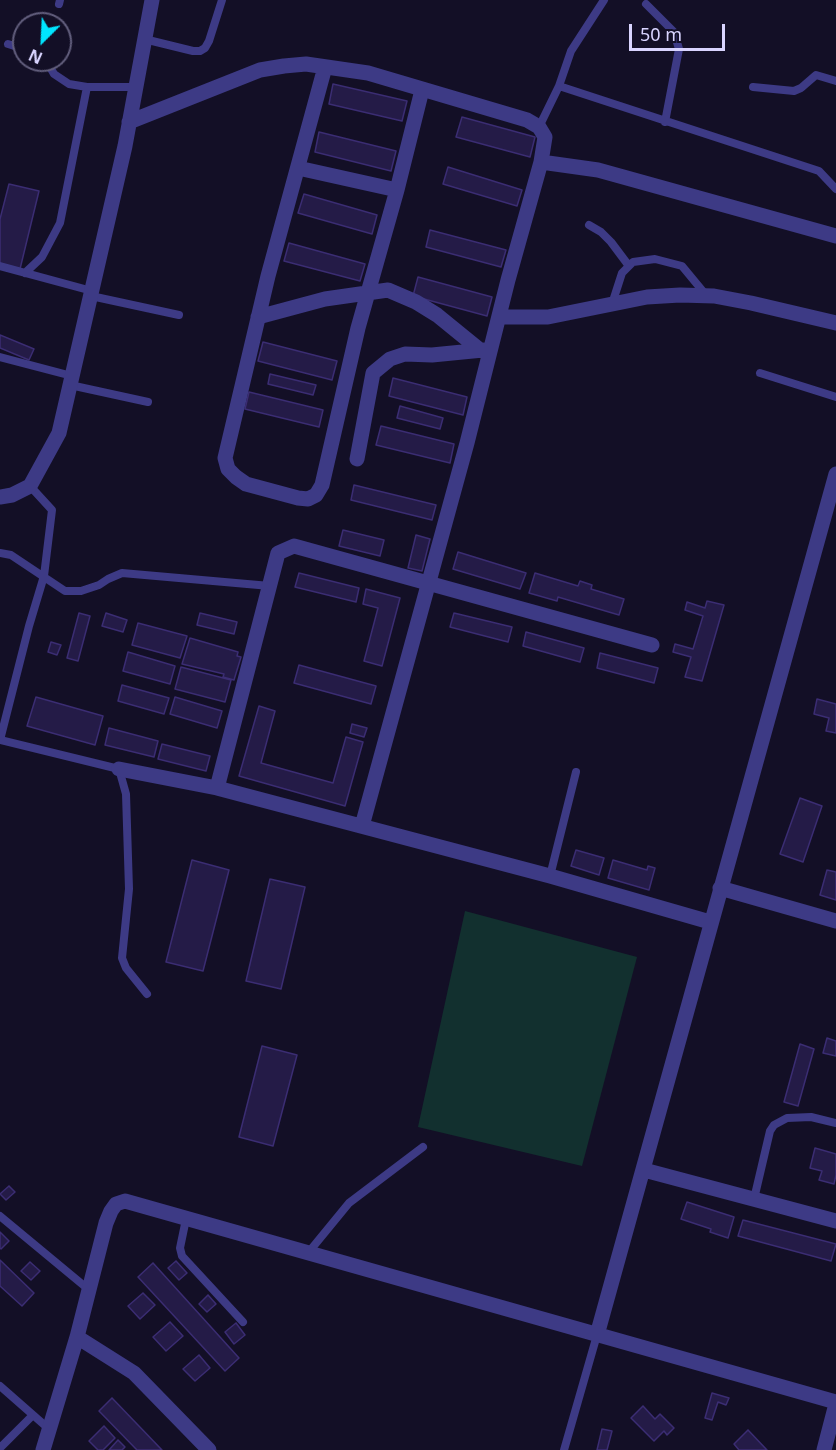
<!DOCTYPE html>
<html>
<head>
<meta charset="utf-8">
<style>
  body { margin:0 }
  #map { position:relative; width:836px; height:1450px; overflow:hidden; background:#130f26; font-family:"Noto Sans",sans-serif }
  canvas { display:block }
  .north { position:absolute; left:12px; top:12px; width:60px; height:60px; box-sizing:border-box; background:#130f26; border:2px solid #625e7d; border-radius:50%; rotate:204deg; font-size:16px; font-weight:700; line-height:24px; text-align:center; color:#d9d4ff }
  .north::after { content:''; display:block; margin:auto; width:21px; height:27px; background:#00e5ff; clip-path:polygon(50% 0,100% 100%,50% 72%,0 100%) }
  .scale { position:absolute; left:629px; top:24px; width:96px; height:27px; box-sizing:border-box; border:3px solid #d9d4ff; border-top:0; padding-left:8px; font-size:18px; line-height:21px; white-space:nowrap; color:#d9d4ff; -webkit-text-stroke:4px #130f26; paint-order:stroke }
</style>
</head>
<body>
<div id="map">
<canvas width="836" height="1450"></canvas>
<div class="north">N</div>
<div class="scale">50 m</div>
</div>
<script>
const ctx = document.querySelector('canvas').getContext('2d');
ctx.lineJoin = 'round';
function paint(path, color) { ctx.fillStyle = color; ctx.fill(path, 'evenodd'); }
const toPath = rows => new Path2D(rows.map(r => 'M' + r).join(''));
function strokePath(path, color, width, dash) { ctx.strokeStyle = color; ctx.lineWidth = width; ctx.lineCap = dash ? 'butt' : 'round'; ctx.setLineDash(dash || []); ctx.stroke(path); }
paint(toPath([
  [465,911,637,957,582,1166,418,1127]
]), '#12302f');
const building = toPath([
  [333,84,407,101,402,121,329,104,333,84],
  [462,117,535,137,530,157,456,137,462,117],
  [319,132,396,151,391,171,315,152,319,132],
  [448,167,522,190,517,206,443,184,448,167],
  [9,184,39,191,20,269,0,264,0,219,9,184],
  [304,194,377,215,372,234,298,213,304,194],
  [430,230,506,250,501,267,426,247,430,230],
  [289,243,365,264,360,281,284,261,289,243],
  [418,277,492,297,487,316,413,296,418,277],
  [0,335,34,349,29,360,0,348,0,335],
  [263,342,337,361,332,380,258,361,263,342],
  [270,374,316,385,313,395,268,384,270,374],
  [393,378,467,397,463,415,389,396,393,378],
  [249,392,323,410,319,427,245,409,249,392],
  [400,406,443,418,440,429,397,418,400,406],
  [381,426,454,444,450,463,376,445,381,426],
  [354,485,436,505,432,520,351,500,354,485],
  [343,530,384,540,380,556,339,546,343,530],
  [416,535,430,539,422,571,408,568,416,535],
  [458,552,526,573,520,589,453,569,458,552],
  [299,573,359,588,356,602,295,587,299,573],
  [535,573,578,586,580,581,592,585,591,589,624,599,619,615,558,597,557,601,529,593,535,573],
  [366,589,400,598,382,666,364,661,378,608,363,604,366,589],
  [707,601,724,605,702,681,685,677,691,657,673,652,675,644,693,649,703,616,685,610,687,602,705,608,707,601],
  [79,613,90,616,78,661,67,658,79,613],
  [106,613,127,620,123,632,102,626,106,613],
  [200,613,237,622,234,634,197,625,200,613],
  [454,613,512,627,508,642,450,627,454,613],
  [138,623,187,636,180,658,132,645,138,623],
  [526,632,584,648,580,662,523,646,526,632],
  [190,638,238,652,237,656,241,657,234,680,223,677,224,674,182,664,190,638],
  [51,642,61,645,57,655,48,652,51,642],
  [128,652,175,666,170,684,123,671,128,652],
  [600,653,658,668,654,683,597,668,600,653],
  [299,665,376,686,371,704,294,683,299,665],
  [181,667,231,680,225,702,175,689,181,667],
  [122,685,169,698,164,714,118,701,122,685],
  [36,697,103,716,95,745,27,726,36,697],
  [175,697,222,711,217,728,170,714,175,697],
  [817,699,836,704,836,733,826,731,829,718,814,714,817,699],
  [259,706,275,711,261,763,333,783,346,737,363,742,345,806,239,776,259,706],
  [352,724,367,728,364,737,350,733,352,724],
  [109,728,158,741,154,757,105,745,109,728],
  [162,744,210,756,206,771,158,759,162,744],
  [800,798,822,806,803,862,780,854,800,798],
  [576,850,604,858,599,875,571,866,576,850],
  [192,860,229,870,203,971,166,962,192,860],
  [613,860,647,870,648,866,655,868,649,890,608,878,613,860],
  [827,870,836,872,836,900,820,895,827,870],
  [270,879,305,887,281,989,246,981,270,879],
  [827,1038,836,1041,836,1056,823,1053,827,1038],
  [800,1044,814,1049,798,1106,784,1102,800,1044],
  [262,1046,297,1055,273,1146,239,1137,262,1046],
  [815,1148,836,1154,836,1175,834,1184,819,1180,822,1171,810,1168,815,1148],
  [9,1186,15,1192,6,1200,0,1194,9,1186],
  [687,1202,734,1217,728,1238,710,1232,711,1229,681,1219,687,1202],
  [743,1220,836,1244,831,1261,738,1236,743,1220],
  [0,1232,9,1241,1,1249,0,1248,0,1232],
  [0,1260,34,1293,22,1306,0,1286,0,1260],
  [176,1261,187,1273,179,1280,168,1268,176,1261],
  [30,1262,40,1271,31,1280,21,1271,30,1262],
  [153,1263,239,1358,225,1371,138,1277,153,1263],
  [143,1293,155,1305,140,1319,128,1306,143,1293],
  [208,1295,216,1304,207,1312,199,1304,208,1295],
  [170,1322,183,1336,166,1351,153,1337,170,1322],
  [236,1323,245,1335,234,1344,225,1332,236,1323],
  [199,1355,210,1368,195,1381,183,1369,199,1355],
  [712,1393,729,1398,726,1405,718,1402,712,1420,705,1418,712,1393],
  [112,1398,162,1450,137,1450,99,1411,112,1398],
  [643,1406,655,1419,660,1414,674,1428,667,1435,664,1431,654,1441,631,1418,643,1406],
  [104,1426,115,1438,103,1450,98,1450,89,1441,104,1426],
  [602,1429,612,1431,607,1450,597,1450,602,1429],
  [748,1430,767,1450,739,1450,734,1444,748,1430],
  [118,1440,125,1447,122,1450,109,1450,118,1440]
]);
paint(building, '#241b47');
strokePath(building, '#3b2d73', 1.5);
strokePath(toPath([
  [59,4,60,0],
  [646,4,674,32,679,49,665,122],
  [144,39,193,51,200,51,205,48,209,41,222,0],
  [8,44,24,49],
  [46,60,54,74,69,84,87,87],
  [559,86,571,51,604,0],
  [753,87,794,91,801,88,816,75,836,81],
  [539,127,559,86,819,171,836,189],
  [589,225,601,232,611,242,629,266],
  [0,266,92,291],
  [25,273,42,257,60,223,87,87,135,87],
  [91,296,179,315],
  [612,304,622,273,633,262,655,259,682,266,706,295],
  [0,357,72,376],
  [760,373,836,397],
  [70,385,148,402],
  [0,553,11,555,65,591,81,591,99,585,108,579,122,573,270,586],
  [0,740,119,769,126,794,129,889,122,958,126,968,147,994],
  [0,740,29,626,44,576,52,510,30,486],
  [550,876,576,772],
  [754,1199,770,1131,774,1125,787,1118,811,1117,836,1123],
  [0,1216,88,1289],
  [186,1219,180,1248,182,1256,243,1322],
  [308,1253,349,1203,423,1147],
  [0,1386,49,1429],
  [0,1448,33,1415],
  [564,1450,597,1335]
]), '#3d3a85', 8);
strokePath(toPath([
  [325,67,268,276,225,458,228,469,236,477,246,484,298,498,308,499,316,495,322,485,358,328,397,190,422,90],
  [129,122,260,70,284,66,306,64,368,73,527,120,539,127,545,137,541,162,508,280,467,443,362,826],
  [541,162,598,170,836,236],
  [298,168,397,190],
  [258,317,325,299,388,290,416,302,437,315,480,350],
  [499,317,548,317,647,297,680,295,714,296,751,303,836,323],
  [357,459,373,373,390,359,405,354,432,355,483,350],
  [0,497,12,495,30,486,59,433,125,146,152,0],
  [119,769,217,788,550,876,710,922],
  [217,788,278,553,294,546,652,645],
  [720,888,836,921],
  [644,1170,836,1221],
  [597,1335,836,474],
  [77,1337,134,1373,209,1450],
  [43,1450,77,1337,106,1223,111,1211,116,1204,125,1201,836,1402],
  [824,1450,836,1404]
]), '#3d3a85', 15);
</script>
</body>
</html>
